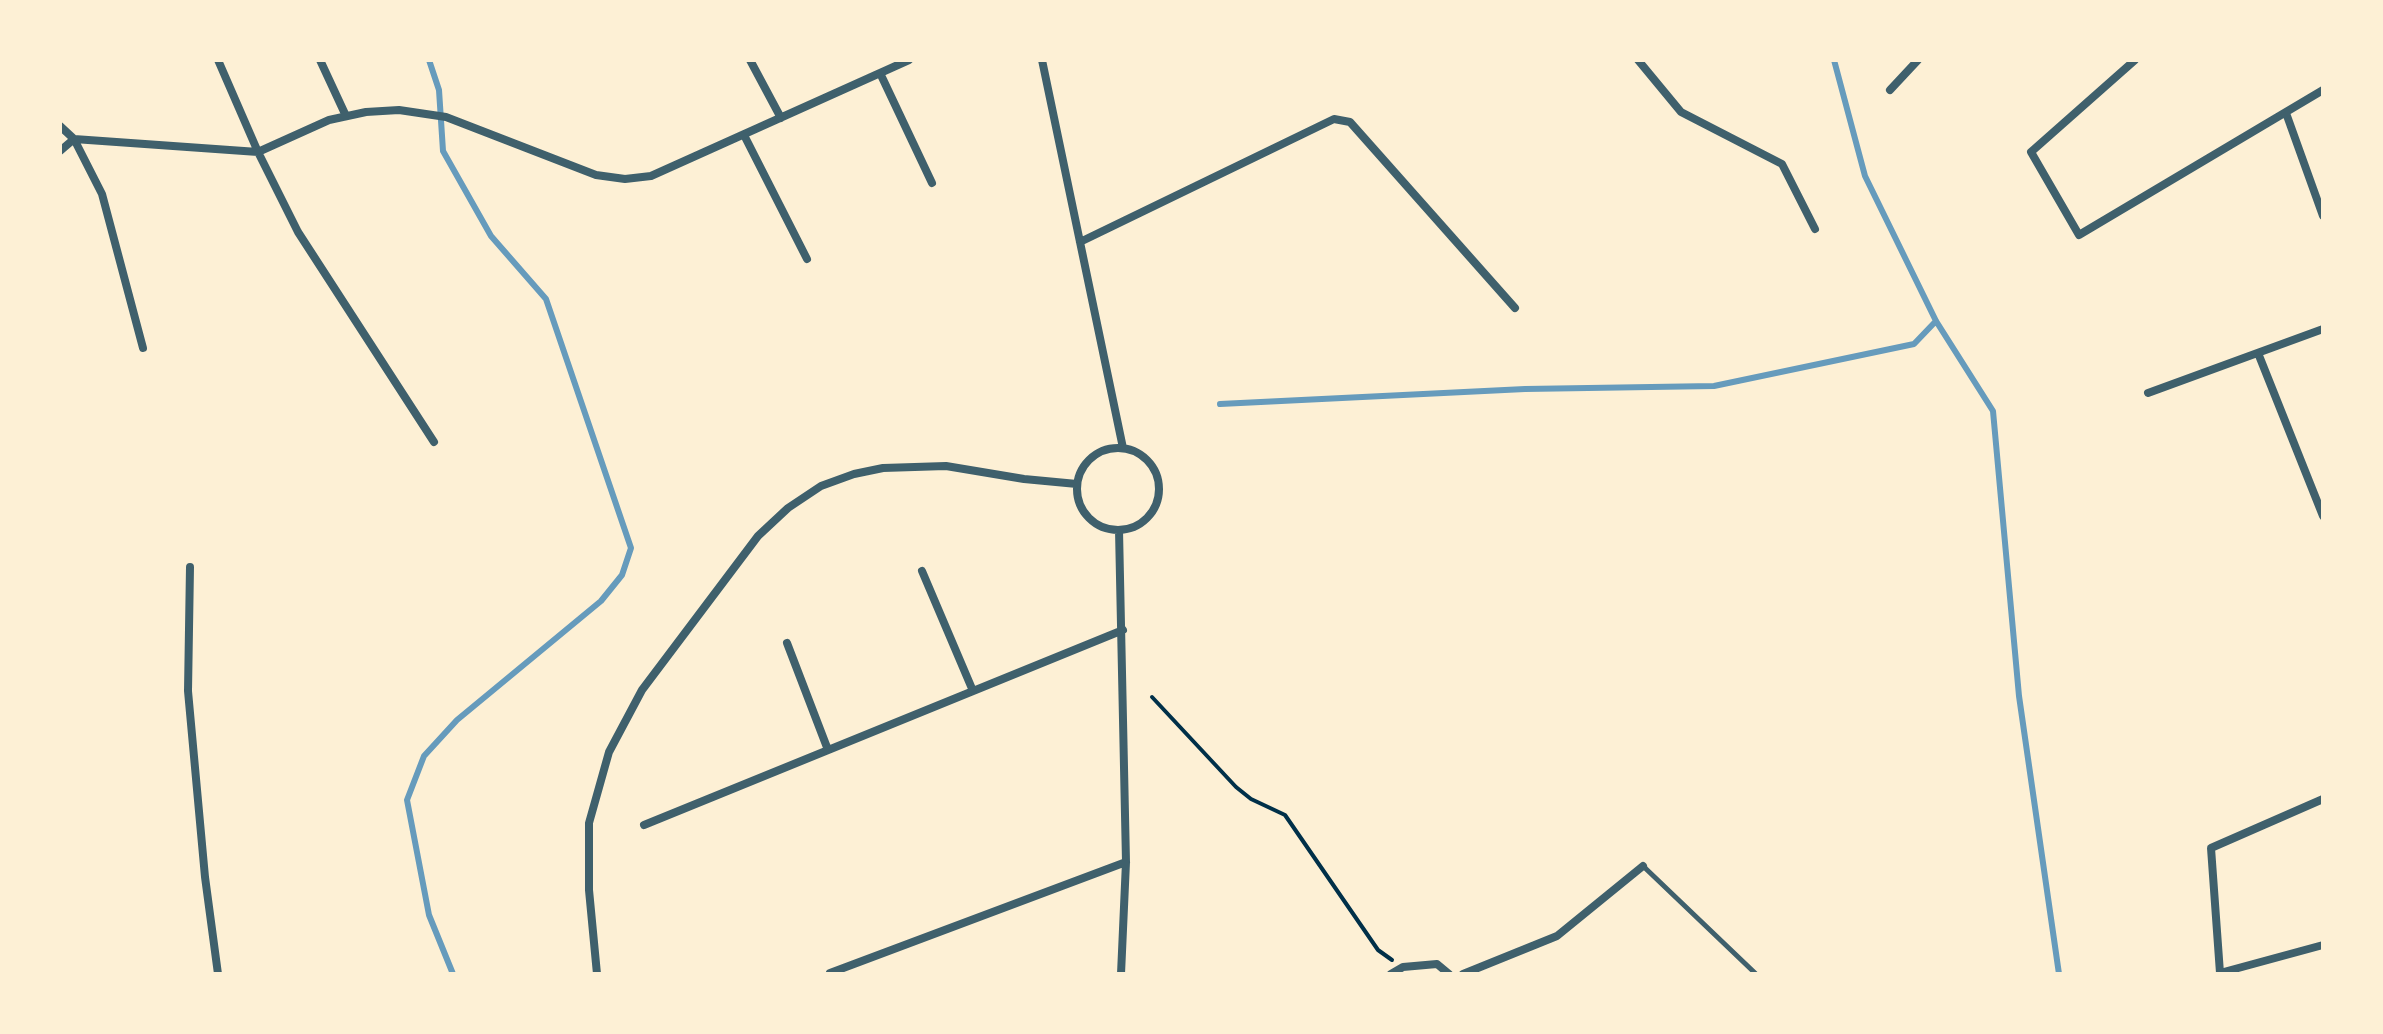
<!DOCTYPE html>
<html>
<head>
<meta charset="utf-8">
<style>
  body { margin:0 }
  #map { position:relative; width:2383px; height:1034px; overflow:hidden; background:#fdf0d5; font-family:Lato,sans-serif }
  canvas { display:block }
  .frame { position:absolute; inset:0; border:62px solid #fdf0d5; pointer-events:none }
</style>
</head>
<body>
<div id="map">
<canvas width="2383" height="1034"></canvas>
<div class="frame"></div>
</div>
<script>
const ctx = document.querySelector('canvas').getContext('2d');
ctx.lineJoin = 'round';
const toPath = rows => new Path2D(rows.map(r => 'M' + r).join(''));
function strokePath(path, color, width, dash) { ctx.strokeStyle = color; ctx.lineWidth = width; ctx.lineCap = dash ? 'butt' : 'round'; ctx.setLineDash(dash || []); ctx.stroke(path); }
strokePath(toPath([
  [429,60,439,90,443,151,491,236,546,299,631,548,622,575,601,601,457,720,424,756,407,800,429,915,453,974],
  [1834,60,1865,176,1936,321,1993,411,2019,696,2059,974],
  [1220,404,1525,389,1714,386,1914,344,1936,321]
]), '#669bbc', 6);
strokePath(toPath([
  [1152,697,1236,787,1251,799,1285,815,1378,950,1392,960]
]), '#003049', 4);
strokePath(toPath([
  [1643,866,1756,974]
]), '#3f606c', 5);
strokePath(toPath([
  [218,60,258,152,298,232,434,442],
  [320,60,346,116],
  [750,60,781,118],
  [1042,60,1123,448],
  [1638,60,1681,112,1782,164,1815,229],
  [2135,60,2031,152,2079,235,2323,90],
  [880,73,932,183],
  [1890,90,1918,60],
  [2286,113,2323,216],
  [60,126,74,139,102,194,143,348],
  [744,135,807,259],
  [60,151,74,139,258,152,329,120,366,112,399,110,446,117,596,175,625,179,651,176,909,60],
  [1080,242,1334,119,1350,122,1515,308],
  [2258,353,2323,516],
  [2148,393,2323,329],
  '1077 489a41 41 0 1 1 82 0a41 41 0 1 1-82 0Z',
  [1119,530,1126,862,1121,974],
  [190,567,188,691,205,877,218,974],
  [922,571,973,691],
  [787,643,828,750],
  [2323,799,2211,848,2220,973,2323,945],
  [644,825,1123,630],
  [830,973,1126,862],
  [597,974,589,890,589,823,609,752,642,690,758,536,788,508,821,486,854,474,883,468,946,466,1024,479,1077,484],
  [1391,974,1403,967,1437,964,1449,974],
  [1463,974,1557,936,1643,866]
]), '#3f606c', 8);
</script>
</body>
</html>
